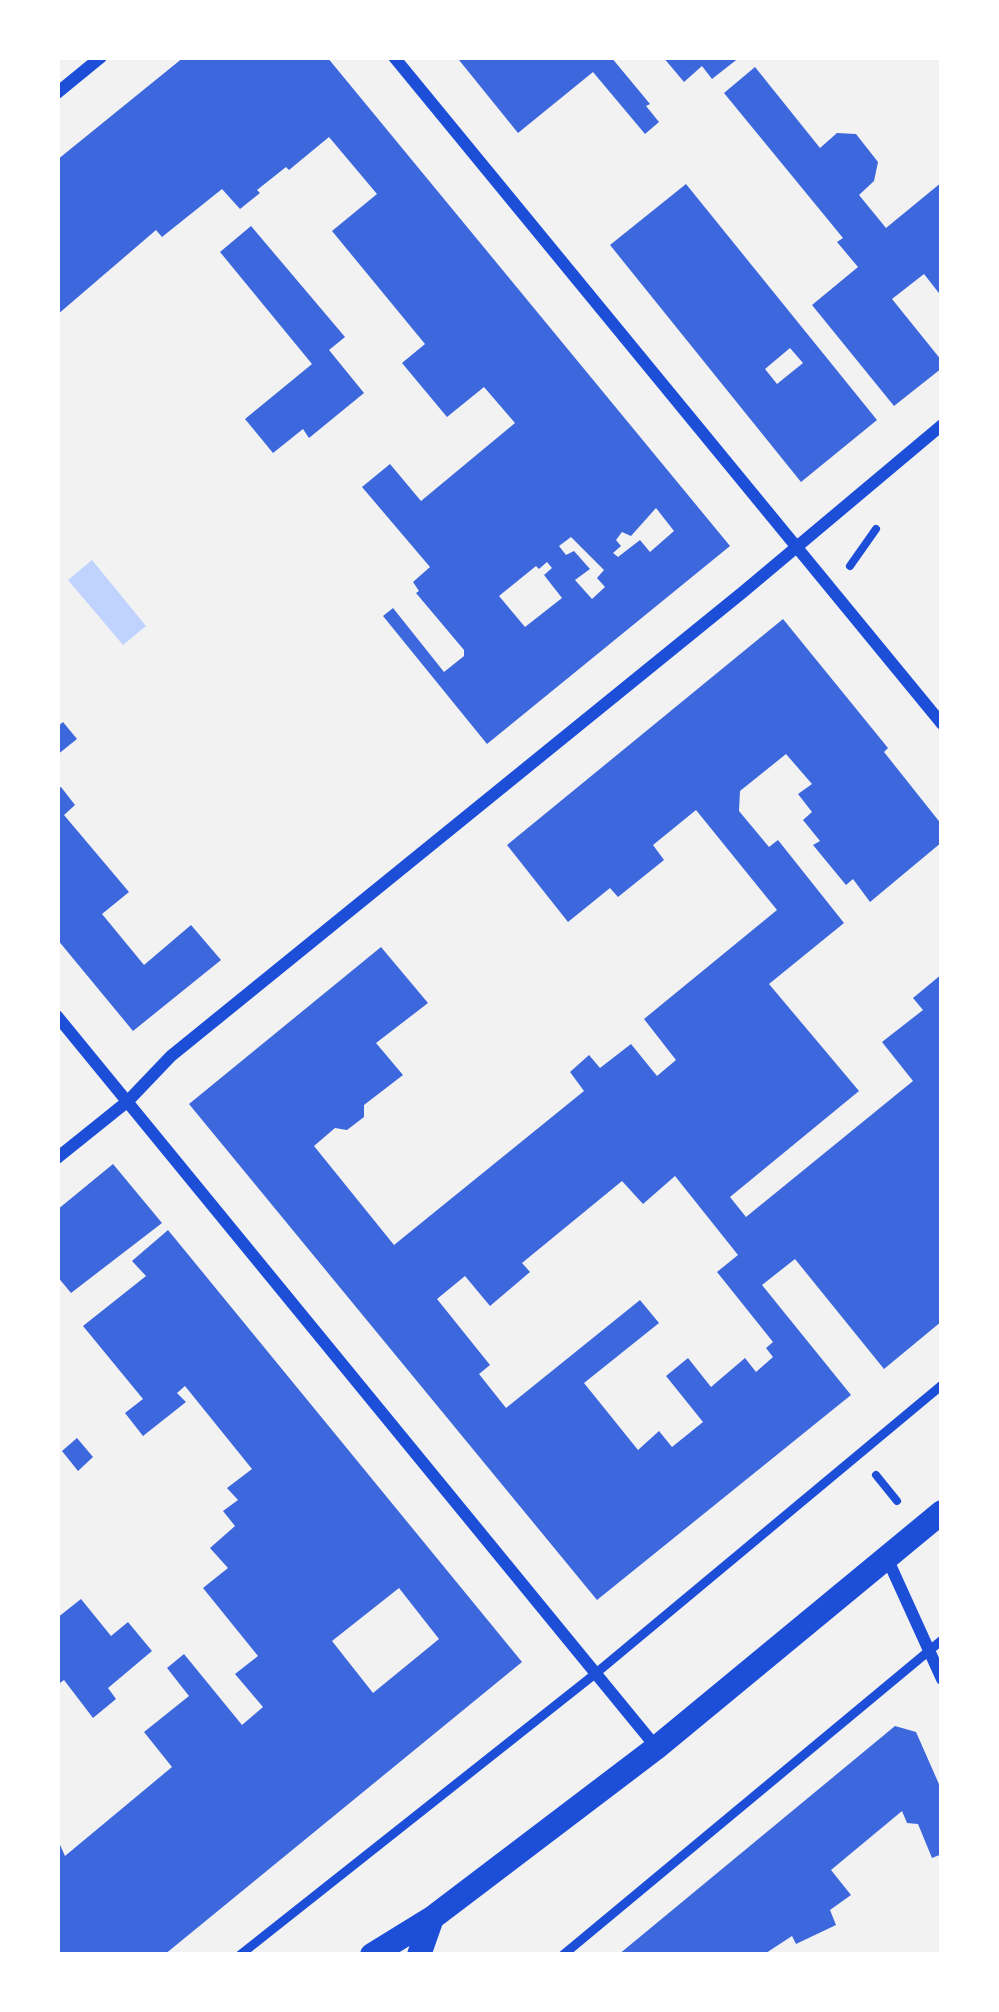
<!DOCTYPE html>
<html>
<head>
<meta charset="utf-8">
<style>
  body { margin:0 }
  #map { position:relative; width:999px; height:2012px; overflow:hidden; background:#f2f2f2; font-family:Raleway,sans-serif }
  canvas { display:block }
  .frame { position:absolute; inset:0; border:60px solid #fff; pointer-events:none }
</style>
</head>
<body>
<div id="map">
<canvas width="999" height="2012"></canvas>
<div class="frame"></div>
</div>
<script>
const ctx = document.querySelector('canvas').getContext('2d');
ctx.lineJoin = 'round';
function paint(path, color) { ctx.fillStyle = color; ctx.fill(path, 'evenodd'); }
const toPath = rows => new Path2D(rows.map(r => 'M' + r).join(''));
function strokePath(path, color, width, dash) { ctx.strokeStyle = color; ctx.lineWidth = width; ctx.lineCap = dash ? 'butt' : 'round'; ctx.setLineDash(dash || []); ctx.stroke(path); }
paint(toPath([
  [92,560,146,626,123,645,68,580]
]), '#bfd3fe');
paint(toPath([
  [184,57,327,57,730,546,487,744,383,616,393,608,444,672,464,656,464,650,416,593,419,591,413,582,430,567,362,487,390,464,421,501,515,423,484,387,447,417,402,363,425,344,332,231,377,194,329,137,289,170,286,167,257,190,260,193,240,209,222,189,162,237,156,230,57,315,57,160],
  [656,508,674,531,650,552,640,540,618,557,613,553,621,546,616,540,622,532,631,536],
  [571,537,604,570,597,578,605,587,592,599,575,580,590,569,574,551,566,555,559,546],
  [547,562,552,568,544,575,562,598,525,627,499,596,536,566,539,569],
  [462,57,611,57,650,104,646,106,659,122,645,134,593,72,518,133,459,60],
  [663,57,740,57,712,79,702,66,684,82],
  [755,67,820,148,837,133,856,134,878,162,874,181,859,195,886,228,942,182,942,297,924,274,892,299,942,361,942,368,894,406,812,305,858,267,837,242,843,238,724,93],
  [686,184,877,420,801,482,610,245],
  [790,348,803,363,777,384,765,369],
  [251,226,345,337,329,350,364,393,309,438,303,429,273,453,245,419,312,364,220,252],
  [783,619,888,748,884,752,942,825,942,842,870,902,853,879,846,885,813,845,820,841,803,820,812,812,798,794,812,784,786,754,740,791,739,811,769,847,778,840,844,923,769,984,859,1091,730,1197,746,1217,913,1081,882,1042,923,1010,913,998,942,974,942,1321,884,1369,795,1259,762,1285,851,1395,597,1600,189,1104,381,947,428,1003,376,1043,403,1075,364,1105,364,1117,347,1130,335,1128,314,1146,394,1245,584,1091,570,1072,589,1055,600,1068,631,1044,657,1076,676,1060,644,1019,777,910,696,810,653,845,664,860,618,897,610,888,568,922,507,845],
  [675,1176,738,1255,717,1272,773,1342,766,1348,773,1357,756,1372,745,1358,711,1387,688,1358,666,1376,703,1422,672,1447,659,1431,638,1450,584,1383,659,1323,640,1300,506,1408,479,1374,490,1365,437,1299,465,1276,490,1306,530,1272,522,1263,622,1181,643,1204],
  [63,722,77,739,57,755,57,727],
  [61,787,75,805,64,815,129,892,102,914,144,965,191,925,221,960,133,1031,57,939,57,790],
  [113,1164,162,1223,71,1293,57,1276,57,1210],
  [168,1230,522,1662,164,1955,57,1955,57,1838,65,1856,172,1767,144,1732,189,1696,167,1668,184,1654,242,1725,263,1707,235,1674,258,1656,203,1588,228,1568,210,1548,235,1526,223,1511,238,1500,227,1488,252,1469,185,1386,177,1393,186,1402,143,1436,125,1413,143,1399,83,1326,146,1276,132,1261],
  [399,1588,439,1639,373,1693,332,1641],
  [77,1438,93,1457,78,1471,62,1451],
  [81,1599,111,1636,128,1622,152,1651,108,1688,116,1699,93,1718,64,1680,57,1685,57,1618],
  [895,1726,916,1732,942,1791,942,1854,932,1858,918,1824,907,1823,902,1811,831,1870,851,1895,830,1910,836,1925,796,1944,792,1936,763,1955,618,1955]
]), '#3d67dc');
strokePath(toPath([
  [850,566,876,529],
  [876,1475,897,1501]
]), '#1d4ed8', 8);
strokePath(toPath([
  [240,1955,595,1674,942,1385],
  [563,1955,942,1640]
]), '#1d4ed8', 9);
strokePath(toPath([
  [394,57,942,724],
  [57,93,101,57],
  [57,1016,656,1747],
  [57,1158,128,1101,171,1056,743,592,942,425],
  [887,1558,942,1679]
]), '#1d4ed8', 12);
strokePath(toPath([
  [372,1955,432,1918,656,1748,942,1512],
  [419,1955,432,1918]
]), '#1d4ed8', 24);
</script>
</body>
</html>
